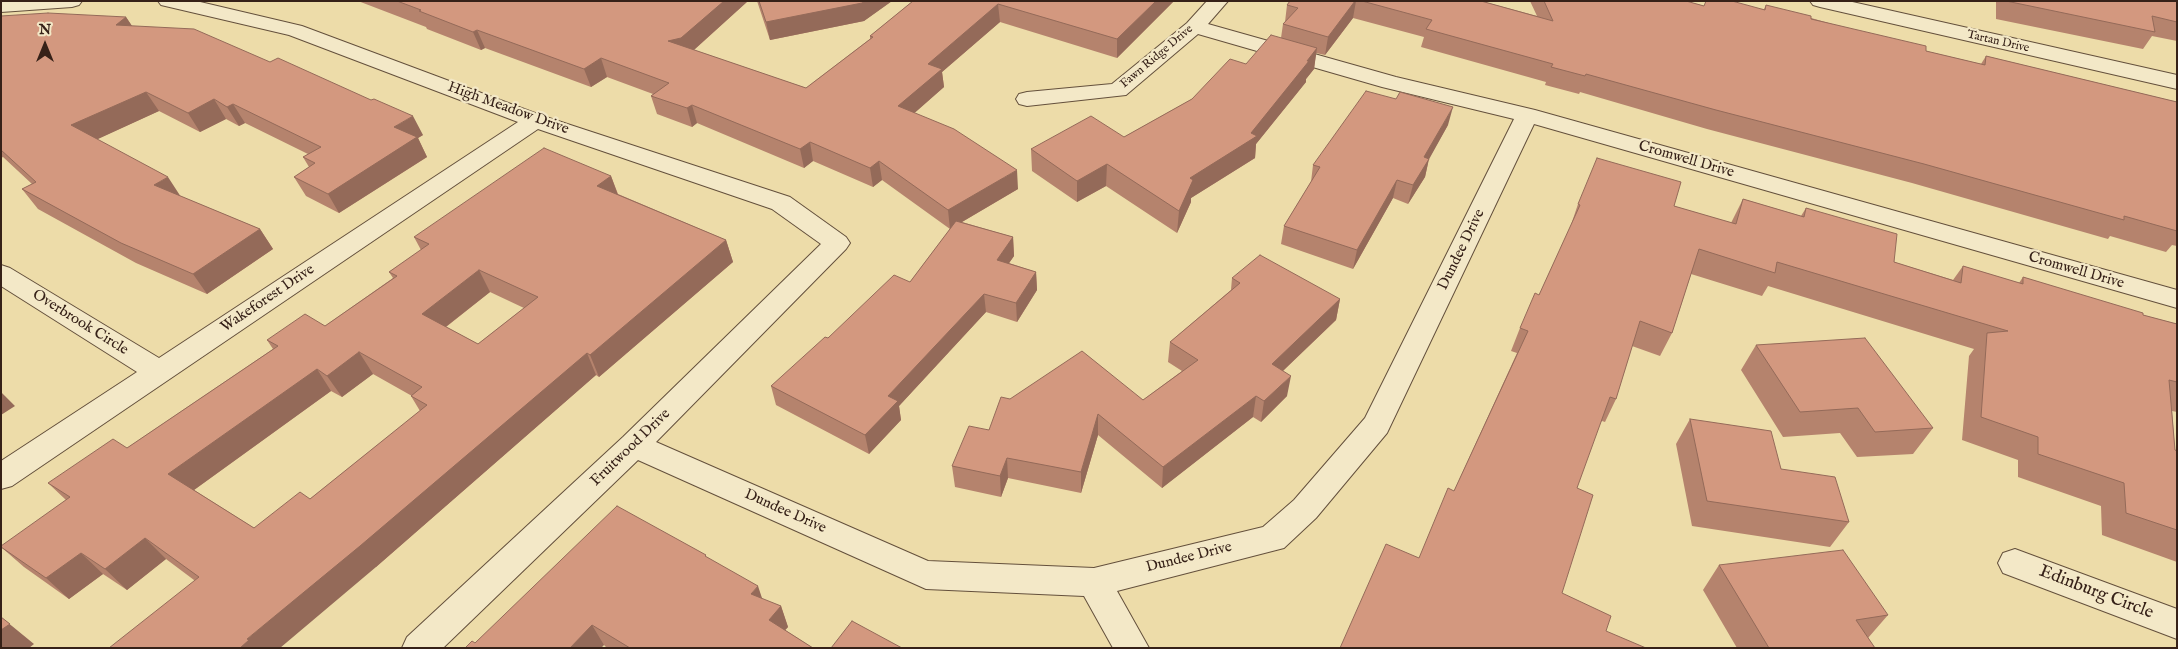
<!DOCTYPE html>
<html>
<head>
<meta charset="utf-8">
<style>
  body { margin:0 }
  #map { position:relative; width:2178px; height:649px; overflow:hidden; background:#eddca9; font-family:"IM FELL English",serif }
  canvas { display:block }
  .frame { position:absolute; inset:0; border:2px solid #362118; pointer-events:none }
  .north { position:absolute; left:20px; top:20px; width:50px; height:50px; -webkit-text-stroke:4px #f3e8c7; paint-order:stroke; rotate:0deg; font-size:14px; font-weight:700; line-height:20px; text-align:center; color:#362118 }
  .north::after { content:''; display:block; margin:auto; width:18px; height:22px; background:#362118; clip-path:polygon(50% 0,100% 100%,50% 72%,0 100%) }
</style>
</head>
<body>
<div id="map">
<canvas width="2178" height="649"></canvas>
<div class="frame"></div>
<div class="north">N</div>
</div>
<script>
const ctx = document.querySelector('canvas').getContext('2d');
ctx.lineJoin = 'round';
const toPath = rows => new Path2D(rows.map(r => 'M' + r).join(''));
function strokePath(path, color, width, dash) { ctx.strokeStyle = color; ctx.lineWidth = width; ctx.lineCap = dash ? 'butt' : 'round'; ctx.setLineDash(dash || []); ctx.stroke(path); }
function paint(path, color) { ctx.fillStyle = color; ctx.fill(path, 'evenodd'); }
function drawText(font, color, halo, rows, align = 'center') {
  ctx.font = font + ' "IM FELL English",serif'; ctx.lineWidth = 4.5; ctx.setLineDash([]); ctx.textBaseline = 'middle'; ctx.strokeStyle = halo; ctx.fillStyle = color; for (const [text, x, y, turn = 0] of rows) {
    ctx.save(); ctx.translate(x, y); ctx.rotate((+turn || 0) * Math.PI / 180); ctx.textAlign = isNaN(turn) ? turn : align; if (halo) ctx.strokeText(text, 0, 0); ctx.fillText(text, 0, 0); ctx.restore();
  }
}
const minor = toPath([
  [1,1,82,1,79,5,72,7,1,12,1,1],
  [158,1,196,1,302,26,543,116,790,197,846,237,850,243,846,249,656,442,928,561,1094,568,1263,527,1294,500,1365,418,1514,119,1382,87,1198,34,1126,95,1027,106,1019,104,1016,99,1019,94,1027,92,1112,84,1187,23,1207,1,1228,1,1208,24,1396,77,1535,110,2177,290,2177,308,1534,124,1387,433,1316,518,1284,548,1117,591,1149,648,1113,648,1084,596,926,589,638,460,443,648,402,648,407,637,623,437,821,244,772,209,538,129,12,486,1,489,1,461,137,372,1,286,1,265,10,268,159,358,518,122,289,35,161,5,158,1],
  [1810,1,1848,1,2177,75,2177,89,1820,7,1813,5,1810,1],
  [2015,549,2177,609,2177,639,2003,573,1998,563,2003,553,2015,549]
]);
strokePath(minor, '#64503c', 2);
paint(minor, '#f3e8c7');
paint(toPath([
  [358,1,748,1,694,50,806,88,870,39,870,36,913,1,1174,1,1117,58,1000,22,942,72,944,87,914,113,1018,189,962,222,1013,237,1014,256,1009,263,1036,272,1037,290,1017,322,986,312,899,406,901,420,869,454,776,405,771,386,828,338,910,282,950,229,882,180,873,187,813,161,804,168,697,123,692,127,657,114,651,96,653,94,607,77,591,87,485,48,481,50,427,29,426,27],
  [757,1,892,1,864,21,770,40],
  [1290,1,1481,1,1537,16,1530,1,1686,1,1704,6,1764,9,1766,5,1926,51,1981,64,1986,56,2177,102,2177,246,2172,245,2166,252,2110,236,2108,239,1912,183,1707,129,1580,92,1579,94,1545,85,1546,82,1421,47,1424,37,1353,18,1325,55,1316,53,1314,69,1306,79,1306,82,1256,144,1255,158,1191,198,1191,202,1177,233,1106,186,1077,202,1032,171,1031,149,1124,137,1192,99,1246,64,1281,38,1283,24,1285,22,1287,5],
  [1996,1,2177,1,2177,41,2152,36,2143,49,1996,19],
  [1,16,126,17,132,26,423,135,418,138,427,157,339,213,306,196,294,177,309,167,303,157,308,154,245,123,239,126,226,119,200,132,159,111,97,139,180,196,260,229,273,249,207,294,136,263,38,209,22,189,32,184,3,157,1,158],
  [1448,125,1429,158,1425,177,1408,204,1393,198,1353,269,1281,244,1284,226,1311,182,1313,165],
  [611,176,618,194,726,240,733,262,599,377,596,375,376,567,194,580,166,559,127,590,103,574,69,599,24,567,1,547,66,500,48,483,127,448,273,349,267,340,325,326,393,278,389,272,421,250,414,237],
  [490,292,524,308,478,344,446,327],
  [373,374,412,396,411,396,420,411,310,499,254,528,194,490,331,391,342,397],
  [1743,199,1801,216,1806,208,1894,262,1953,280,1963,266,2019,283,2023,277,2143,315,2177,324,2177,412,2172,411,2175,450,2177,451,2177,562,2102,535,2101,506,2018,477,2018,460,1962,440,1969,356,1974,349,1768,286,1762,296,1691,274,1672,333,1660,356,1632,346,1616,399,1605,422,1602,421,1419,558,1454,491,1517,353,1511,351,1520,328,1539,295,1570,228,1578,204,1674,206,1731,223],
  [1232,278,1340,299,1336,320,1283,371,1287,396,1261,422,1253,417,1162,488,1098,435,1081,493,1008,478,1001,497,955,487,952,466,989,430,1010,399,1143,400,1182,371,1168,362,1170,342,1231,290],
  [1756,345,1933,428,1913,454,1857,457,1840,433,1783,437,1741,370],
  [1690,419,1849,522,1830,547,1692,526,1676,444],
  [707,557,762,599,781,606,788,627,785,630,813,648,607,648,604,645,475,643],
  [1719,565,1888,615,1868,638,1875,648,1737,648,1703,590]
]), '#b5836d');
paint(toPath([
  [724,1,748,1,686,57,668,41],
  [865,1,892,1,864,21,770,40,766,22],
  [1156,1,1174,1,1117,58,1117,39],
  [1355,1,1356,1,1353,18,1325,55,1328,37],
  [998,4,1000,22,942,72,944,87,901,125,898,106,928,64],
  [126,17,138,35,116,25],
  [477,30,485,48,481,50,473,32],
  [1317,48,1314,69,1306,79,1306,82,1256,144,1255,158,1191,198,1191,202,1177,233,1179,211,1190,178,1307,61],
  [601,58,607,77,591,87,584,69],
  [146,92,159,111,85,145,71,125],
  [214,99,226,119,200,132,188,113],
  [233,104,245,123,239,126,227,107],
  [692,105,697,123,692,127,687,108],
  [1453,107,1448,125,1427,163,1429,159,1425,177,1408,204,1413,185,1424,157],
  [413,116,423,135,418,138,427,157,339,213,328,194,394,127],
  [810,142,813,161,804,168,800,149],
  [879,161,882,180,873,187,870,168],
  [1107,164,1106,186,1077,202,1077,181],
  [1017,170,1018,189,950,229,948,210],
  [611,176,619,198,597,186],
  [168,177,181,197,154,185],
  [1397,180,1393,198,1353,269,1357,250],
  [260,229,273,249,207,294,193,274],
  [1013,237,1014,256,998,279,997,260],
  [726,240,733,262,599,377,590,355],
  [479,270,490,292,434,336,422,314],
  [1036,272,1037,290,1017,322,1016,303],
  [984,294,986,312,899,406,901,420,869,454,865,435,888,396],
  [1340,299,1336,320,1268,385,1272,364],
  [359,352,373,374,342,397,327,376],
  [587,353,596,375,376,567,280,648,240,648,247,639],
  [317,369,331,391,187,495,168,474],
  [1291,376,1287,396,1261,422,1264,401],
  [1,392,15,406,1,415],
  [1256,396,1253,417,1162,488,1163,467],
  [1098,414,1098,435,1081,493,1081,472],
  [1007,458,1008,478,1001,497,1000,476],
  [145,538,166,559,127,590,105,569],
  [81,553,103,574,69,599,46,578],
  [758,586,765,607,751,594],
  [781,606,788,627,776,640,769,620],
  [1,617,34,644,29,648,1,648],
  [592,625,604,645,601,648,570,648]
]), '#946a59');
const building = toPath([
  [397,1,724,1,681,38,668,41,806,88,873,37,870,36,913,1,1156,1,1117,39,998,4,928,64,942,69,898,106,954,129,1017,170,948,210,879,161,870,168,810,142,800,149,692,105,687,108,651,96,669,83,601,58,584,69,477,30,473,32,419,11,421,10,397,1],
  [759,1,865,1,862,3,766,22,759,1],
  [1290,1,1355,1,1328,37,1283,24,1298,8,1287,5,1290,1],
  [1362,1,1481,1,1553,21,1544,1,1686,1,1704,6,1706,1,1732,1,1765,10,1766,5,1811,16,1811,19,1926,46,1926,51,1985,65,1986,56,2177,102,2177,231,2124,216,2124,220,1924,164,1716,110,1586,74,1585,76,1551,67,1553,64,1426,29,1432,20,1362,1],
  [2006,1,2177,1,2177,22,2152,16,2155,32,2006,1],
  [48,13,126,17,116,25,194,29,270,62,278,58,371,100,374,99,413,116,394,127,417,137,328,194,294,177,315,163,303,157,321,147,233,104,227,107,214,99,188,113,146,92,71,125,168,177,154,185,260,229,193,274,121,243,22,189,36,182,1,150,1,16,48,13],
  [1271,35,1317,48,1307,61,1309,61,1251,133,1257,136,1190,178,1193,180,1179,211,1107,164,1077,181,1031,149,1091,116,1124,137,1192,99,1230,59,1246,64,1271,35],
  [1366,91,1396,99,1400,92,1453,107,1424,157,1429,159,1413,185,1397,180,1357,250,1284,226,1320,167,1313,165,1366,91],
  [544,148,611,176,597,186,726,240,590,355,587,353,360,546,247,639,249,640,240,648,109,648,199,577,145,538,105,569,81,553,46,578,1,547,1,546,70,497,48,483,113,439,127,448,278,346,267,340,305,314,325,326,397,276,389,272,429,244,414,237,544,148],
  [479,270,538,297,478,344,422,314,479,270],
  [359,352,422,387,411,396,427,405,310,499,300,492,254,528,168,474,317,369,327,376,359,352],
  [1597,158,1681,182,1674,206,1736,224,1743,199,1804,217,1806,208,1897,234,1894,262,1961,283,1963,266,2023,284,2023,277,2143,313,2143,315,2177,324,2177,382,2169,380,2175,450,2177,451,2177,530,2126,513,2124,483,2038,454,2038,437,1981,417,1987,333,2008,331,1777,262,1775,273,1699,249,1672,333,1640,321,1616,399,1610,397,1577,488,1593,495,1562,593,1611,616,1606,631,1646,648,1340,648,1386,544,1419,558,1448,488,1454,491,1528,331,1520,328,1535,293,1539,295,1580,205,1578,204,1597,158],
  [956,221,1013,237,997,260,1036,272,1016,303,984,294,888,396,898,401,865,435,771,386,825,337,828,338,894,275,910,282,956,221],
  [1260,255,1340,299,1272,364,1291,376,1264,401,1256,396,1163,467,1098,414,1081,472,1007,458,1000,476,952,466,969,426,989,430,1001,397,1010,399,1082,351,1143,400,1198,360,1170,342,1240,283,1232,278,1260,255],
  [1865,338,1933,428,1875,432,1858,408,1800,412,1756,345,1865,338],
  [1690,419,1771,431,1781,469,1835,477,1849,522,1707,501,1690,419],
  [617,506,706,555,705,556,758,586,751,594,781,606,769,620,813,648,630,648,592,625,570,648,465,648,472,641,475,643,617,506],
  [1843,550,1888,615,1856,620,1875,648,1769,648,1719,565,1843,550],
  [1,617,10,624,1,630,1,617],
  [852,621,902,648,831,648,852,621]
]);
paint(building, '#d3987f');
strokePath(building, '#946a59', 1);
drawText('12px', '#362118', '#f3e8c7', [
  ["Tartan Drive",1998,42,13],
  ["Fawn Ridge Drive",1157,57,-40]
]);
drawText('15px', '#362118', '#f3e8c7', [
  ["High Meadow Drive",508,109,20],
  ["Cromwell Drive",1686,160,16],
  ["Dundee Drive",1462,250,-64],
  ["Cromwell Drive",2076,271,16],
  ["Wakeforest Drive",268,299,-34],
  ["Overbrook Circle",80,323,32],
  ["Fruitwood Drive",631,448,-44],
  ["Dundee Drive",785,512,24],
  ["Dundee Drive",1189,558,-14]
]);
drawText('18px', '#362118', '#f3e8c7', [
  ["Edinburg Circle",2096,593,21]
]);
</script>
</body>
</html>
